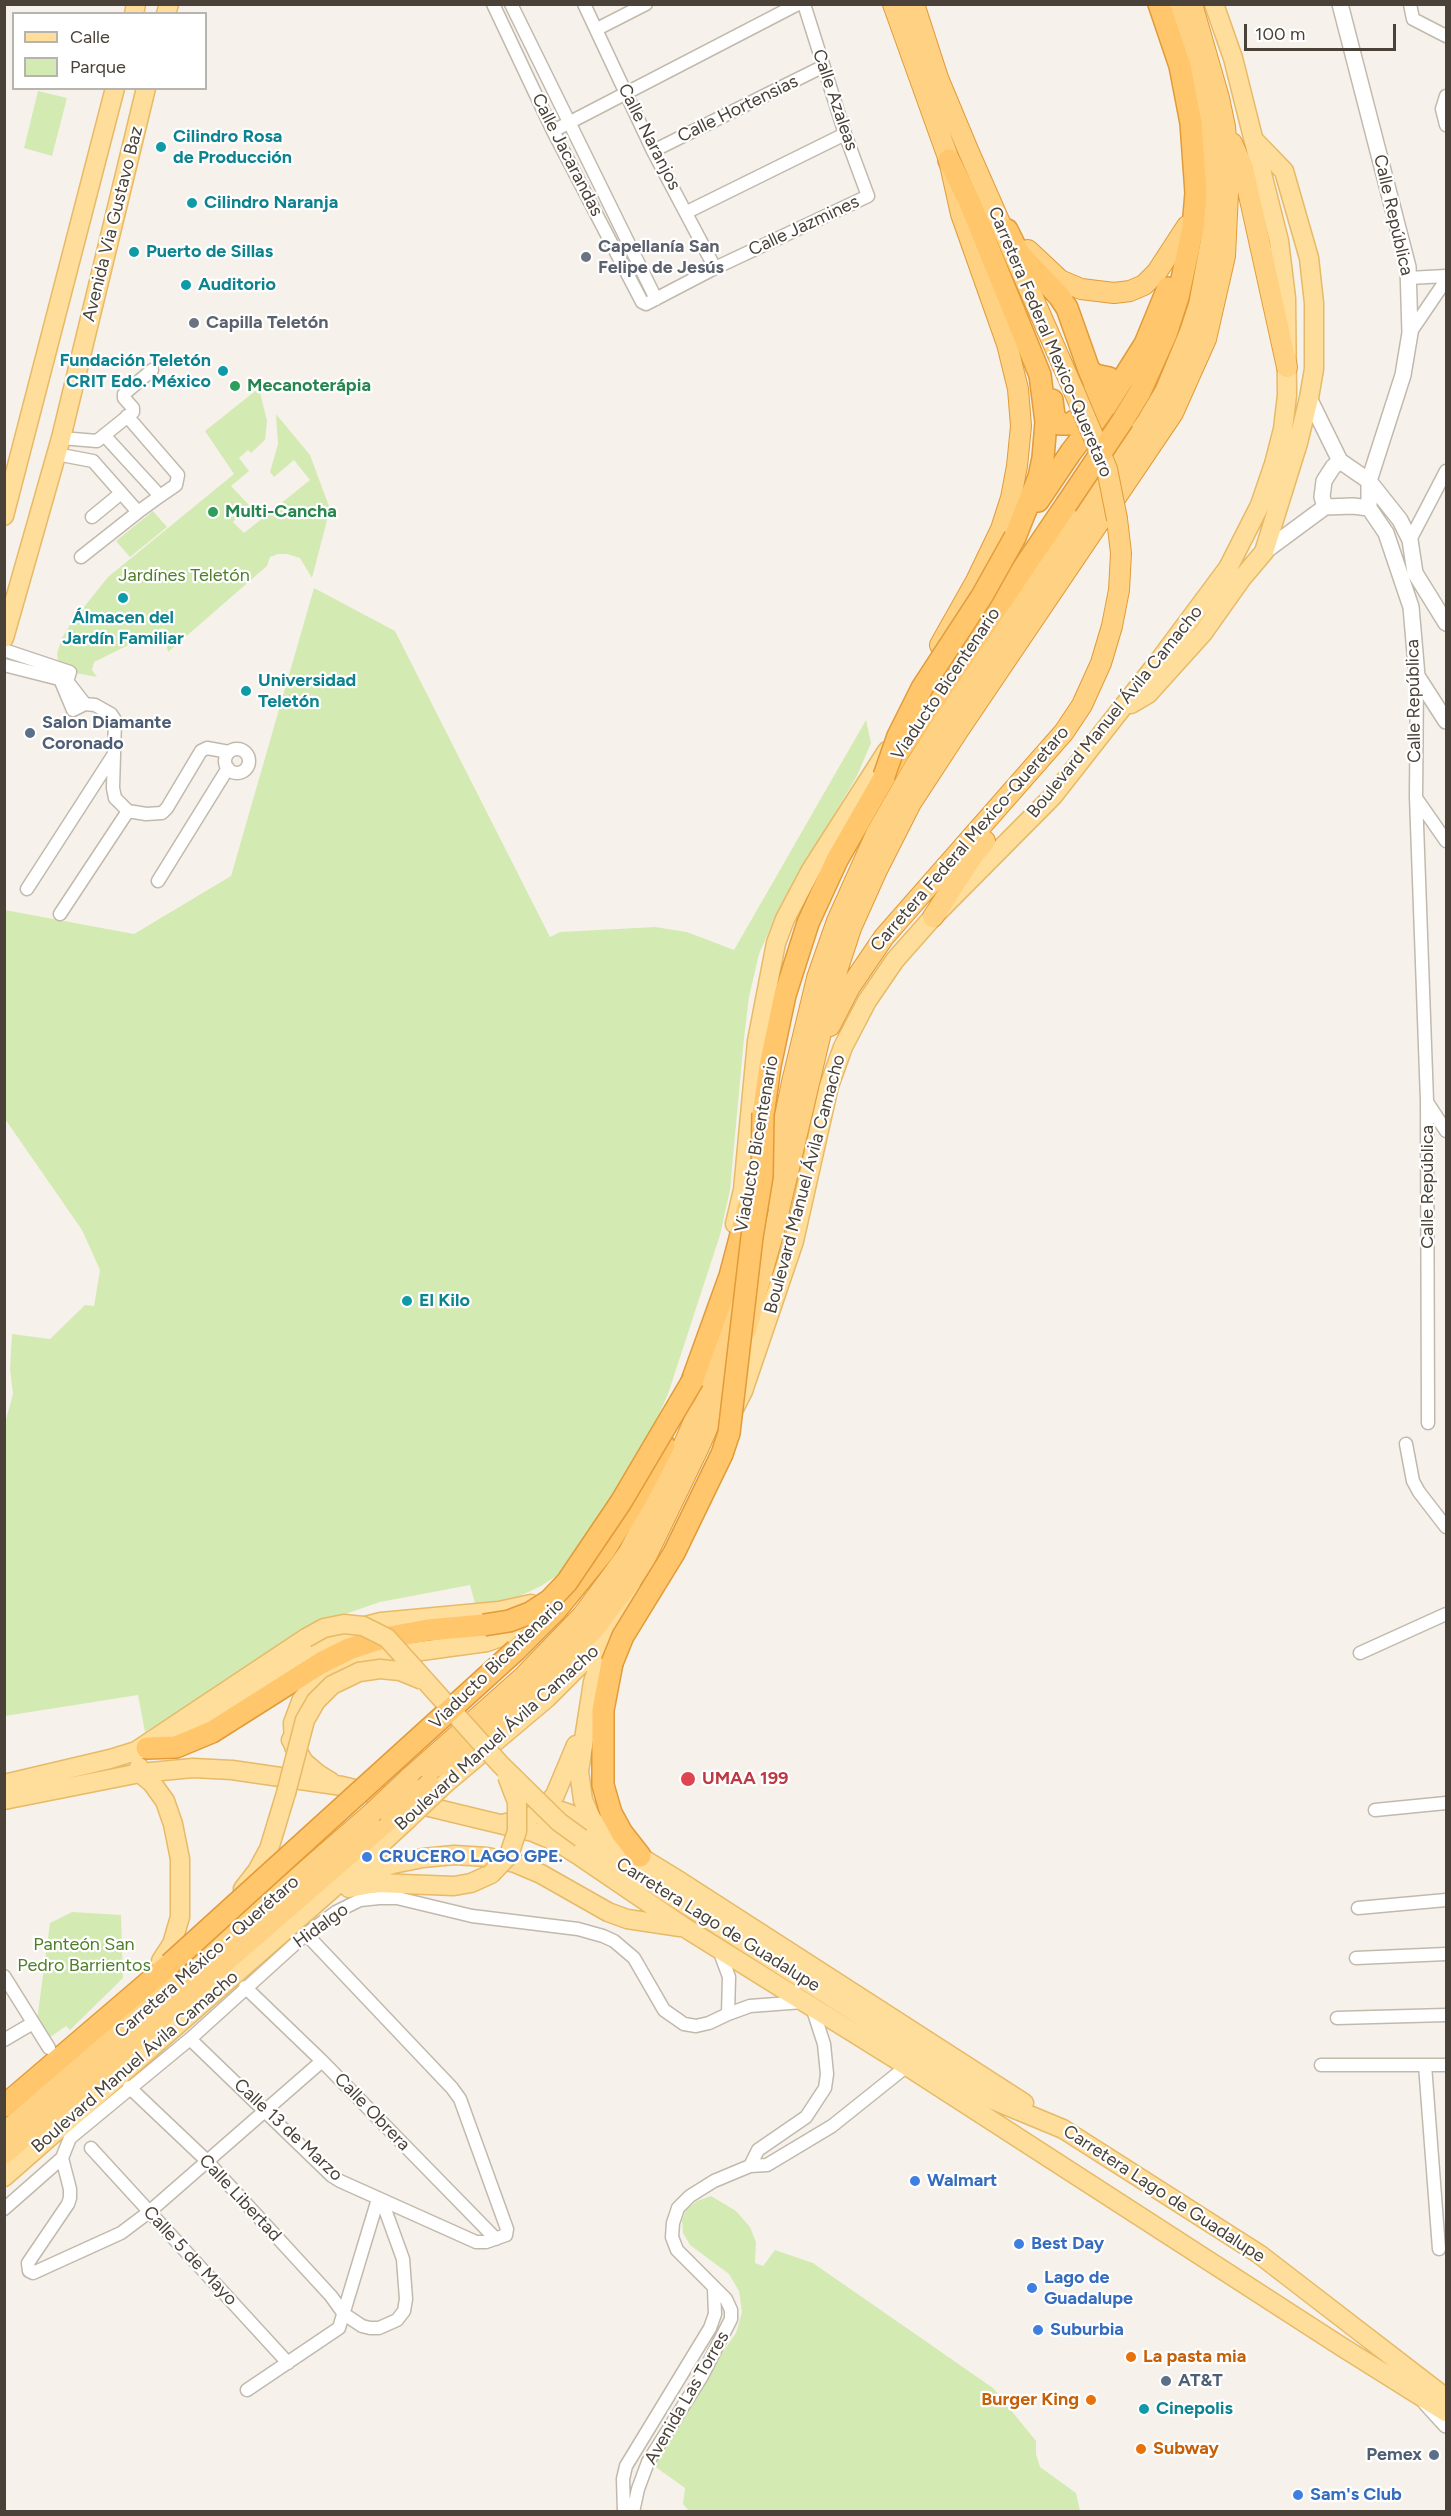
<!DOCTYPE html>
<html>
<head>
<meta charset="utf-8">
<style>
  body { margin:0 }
  #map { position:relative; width:1451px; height:2516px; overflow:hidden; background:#f6f2eb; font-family:Figtree,sans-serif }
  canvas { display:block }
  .frame { position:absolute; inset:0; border:6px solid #4a4238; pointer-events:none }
  .legend { position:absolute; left:12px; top:12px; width:195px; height:78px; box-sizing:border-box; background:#fff; border:2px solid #b7b3af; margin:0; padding:8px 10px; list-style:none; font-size:18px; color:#4a4238 }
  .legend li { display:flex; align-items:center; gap:12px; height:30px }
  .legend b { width:30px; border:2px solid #b7b3af }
  .scale { position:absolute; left:1244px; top:24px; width:152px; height:27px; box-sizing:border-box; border:3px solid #4a4238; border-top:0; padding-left:8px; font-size:18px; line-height:21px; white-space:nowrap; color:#4a4238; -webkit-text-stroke:4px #fff; paint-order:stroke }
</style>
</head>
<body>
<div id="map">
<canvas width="1451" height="2516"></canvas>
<div class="frame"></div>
<ul class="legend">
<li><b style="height:8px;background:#ffdd9a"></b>Calle</li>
<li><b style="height:16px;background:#d4eab3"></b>Parque</li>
</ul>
<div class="scale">100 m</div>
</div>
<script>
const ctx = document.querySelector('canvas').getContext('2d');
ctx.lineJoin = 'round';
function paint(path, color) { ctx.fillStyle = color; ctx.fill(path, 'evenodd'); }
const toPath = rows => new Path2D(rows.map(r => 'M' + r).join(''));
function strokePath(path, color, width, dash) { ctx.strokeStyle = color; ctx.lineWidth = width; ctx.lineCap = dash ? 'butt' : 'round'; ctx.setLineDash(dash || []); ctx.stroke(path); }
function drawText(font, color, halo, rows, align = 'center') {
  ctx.font = font + ' Figtree,sans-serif'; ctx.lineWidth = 4.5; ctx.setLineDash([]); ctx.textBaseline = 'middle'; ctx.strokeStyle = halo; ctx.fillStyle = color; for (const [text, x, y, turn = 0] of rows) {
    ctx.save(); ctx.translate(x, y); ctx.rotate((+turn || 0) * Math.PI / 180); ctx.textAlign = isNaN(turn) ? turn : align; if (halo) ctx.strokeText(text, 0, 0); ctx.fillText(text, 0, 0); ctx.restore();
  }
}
paint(toPath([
  [38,91,67,98,52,156,24,148],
  [259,388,267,421,265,440,251,453,248,450,239,458,249,471,231,486,249,505,233,522,244,533,310,480,294,460,274,477,270,472,278,444,276,414,310,455,330,509,312,578,300,558,287,554,278,554,270,557,267,566,168,652,163,628,94,662,92,670,97,677,76,673,59,664,57,654,62,638,72,622,108,577,234,474,205,431],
  [153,511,167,527,130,557,116,541],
  [314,588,395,631,550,937,560,932,655,927,687,932,734,950,866,720,871,743,857,776,780,906,759,954,749,997,744,1038,730,1190,720,1235,668,1394,646,1444,569,1568,541,1586,505,1603,476,1607,470,1585,380,1602,325,1621,145,1732,138,1695,5,1716,4,1427,13,1394,10,1369,12,1334,50,1339,85,1305,94,1306,100,1270,82,1230,5,1119,5,910,134,934,231,876],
  [72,1912,121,1915,123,1978,70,2030,66,2026,49,2038,37,2020,50,1923],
  [711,2196,736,2211,750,2227,756,2242,755,2263,763,2266,775,2250,813,2263,993,2388,1036,2441,1036,2454,1040,2467,1076,2493,1080,2511,689,2511,683,2504,685,2488,650,2463,663,2438,736,2333,742,2312,739,2291,729,2274,690,2245,683,2233,682,2220,686,2210,697,2201]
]), '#d4eab3');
const minor = toPath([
  [493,4,553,131,642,302,646,304,715,268,868,196,845,134,804,4],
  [511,4,656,299],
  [584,4,653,151,715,268],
  [1410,4,1413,19,1446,36],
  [597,29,646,4],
  [1446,96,1442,109,1446,125],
  [553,131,798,4],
  [653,151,822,67],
  [687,212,845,134],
  [1409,278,1446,276],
  [1410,333,1446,280],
  [104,435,160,496,176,485,178,475,127,416],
  [61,438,97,441,133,412,133,408,124,398,124,394,152,370],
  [56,454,93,461,138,512,81,557],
  [138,512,160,496],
  [92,517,120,494],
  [1410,540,1446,471],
  [4,650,70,672,67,681,85,704],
  [4,665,67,681],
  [63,670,60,679,73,710,85,704,95,705,111,714,115,720,113,788,115,798,128,811,146,814,162,813,167,808,201,751,207,748,229,752],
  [1417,676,1416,797,1427,1101,1428,1423],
  '225 761a12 12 0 1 1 24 0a12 12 0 1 1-24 0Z',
  [1416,798,1446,841],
  [158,881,228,768],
  [27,889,114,754],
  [60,914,128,811],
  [1427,1102,1446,1131],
  [1406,1444,1413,1481,1419,1492,1446,1527],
  [1360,1653,1446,1614],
  [1375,1810,1446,1803],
  [1358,1908,1446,1900],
  [719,1950,729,1977,728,2014],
  [1356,1958,1446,1954],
  [4,1976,49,2048],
  [245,1987,322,2061,496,2239],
  [1337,2018,1446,2015],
  [190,2039,332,2176,340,2181,476,2242,486,2242,506,2235,507,2229,460,2099,452,2088,306,1934],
  [4,2040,33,2023],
  [1321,2065,1446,2065],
  [1425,2065,1439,2249],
  [129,2087,206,2160,331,2296,344,2314,362,2326,370,2328,379,2328,397,2320,404,2311,406,2299,403,2259,382,2201],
  [91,2148,288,2363],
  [62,2158,70,2189,70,2198,68,2204,28,2263,29,2271,33,2273,121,2233,149,2212,322,2061],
  [750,2166,758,2150,806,2117,825,2088,827,2074,824,2044,812,2007],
  [4,2209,62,2158,70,2138,190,2039,306,1934,336,1912,360,1900,379,1898,397,1898,472,1916,578,1929,603,1936,614,1941,634,1958,664,2010,684,2024,696,2026,709,2023,728,2014,750,2006,803,2002],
  [247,2390,339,2328,378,2199],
  [624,2512,623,2479,626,2466,710,2328,715,2314,714,2289],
  [633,2512,638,2489,648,2462,702,2376,731,2319,731,2310,726,2299,677,2250,672,2237,673,2223,678,2208,690,2196,714,2181,750,2166,767,2165,832,2126,907,2066]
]);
const tertiary = toPath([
  [1340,4,1408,267,1410,333,1403,375,1369,481,1369,508,1386,533,1411,607,1417,676,1446,721],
  [1309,398,1340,461,1369,481,1400,520,1410,540,1415,573,1446,623],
  [1325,507,1322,497,1324,481,1333,467,1340,461],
  [1264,552,1325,507,1353,506,1369,508],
  [1426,2403,1446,2425]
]);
const primary = toPath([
  [134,14,136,4],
  [166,14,169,4],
  [4,516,115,88],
  [4,638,61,438,146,88],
  [1131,704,1148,694,1203,633,1242,578,1264,552,1298,443,1309,398,1314,369,1314,303,1309,258,1284,171,1254,140],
  [735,1224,743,1190,757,1041,776,943,785,919,811,870,887,751],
  [735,1407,743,1391,794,1241,829,1086,843,1047,867,1001,895,960,933,917,1053,796,1158,662,1228,568,1260,505,1274,464,1283,429,1287,395,1286,298,1279,241,1233,58,1214,4],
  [291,1740,304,1762,318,1774,331,1782],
  [294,1747,293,1723,302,1699,320,1678,340,1666,362,1659,487,1642,536,1624],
  [136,1751,171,1740,187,1731,325,1643,354,1629,381,1622,499,1611,531,1604],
  [139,1767,140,1773,152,1783,165,1801,173,1824,180,1859,180,1917,172,1944,161,1961],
  [446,1783,547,1698,608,1637,638,1594],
  [4,1784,110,1759,136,1751,306,1638],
  [4,1800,140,1773,193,1768,232,1770,342,1786,533,1832,559,1843,581,1857,687,1929,907,2066,1342,2347,1446,2412],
  [506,1823,526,1820,545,1807,555,1795,576,1745],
  [599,1828,591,1818,583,1800,579,1771,593,1682,606,1642],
  [581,1838,993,2100,1063,2129,1259,2254,1446,2398],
  [552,1841,545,1830,549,1817,561,1811,570,1814,681,1882,1024,2103],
  [351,1878,393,1864,423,1858,454,1855,487,1857,515,1863,541,1874,608,1912,627,1919,680,1927],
  [349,1888,377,1883,454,1886,471,1883,491,1874],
  [243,1889,257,1871,269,1849,286,1793],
  [4,2177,340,1882,407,1820]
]);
const trunk = toPath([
  [893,4,949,160,961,214,1007,344,1018,389,1021,426,1017,466,1011,498,1001,529,975,583,940,645],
  [914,4,938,78,968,150,1074,391],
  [1232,143,1243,168,1287,367],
  [1028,250,1060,280,1081,289,1114,293,1130,291,1144,285,1157,272,1187,226],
  [933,917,972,857,985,841],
  [830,1026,850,987,884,937,1064,732,1082,705,1101,663,1112,626,1119,590,1121,553,1117,519],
  [768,1199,792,1082,817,978,837,921,876,834,915,766,1000,634,1147,422,1165,392,1190,332,1199,305,1213,230,1214,179,1212,138,1206,100,1192,44,1178,4],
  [746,1330,775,1227,832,986,851,928,877,870,911,803,958,731,1173,413,1206,339,1225,256,1229,172,1225,127,1219,98,1192,4],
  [408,1779,523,1677,582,1616,614,1573,629,1552,684,1444,711,1382,739,1300],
  [429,1784,535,1688,594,1629,632,1579,645,1559,698,1449,732,1372],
  [4,2133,372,1813],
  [4,2154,391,1818]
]);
const motorway = toPath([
  [949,160,970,203,1040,375,1046,422,1043,458,1039,477,1015,537],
  [1007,230,1019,254,1059,296,1067,308,1089,370,1095,375,1109,378],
  [1052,400,1054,416,1060,424,1070,424,1079,418,1086,410,1094,394,1095,384,1089,370],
  [1123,420,1140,392,1166,334,1178,297,1193,228,1196,193,1191,123,1180,66,1159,4],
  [1038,501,1071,452,1104,409,1145,344,1168,288],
  [761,1130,770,1066,785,995,808,923,837,860,900,750,1066,505],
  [687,1395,730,1276,748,1208],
  [516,1650,556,1610,604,1551,636,1499,664,1445],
  [612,1663,603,1710,603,1785,611,1813,622,1833,640,1856],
  [147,1748,176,1747,212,1732,321,1663,349,1649,379,1639,428,1630,484,1625],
  [4,2106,170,1964]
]);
strokePath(minor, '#c2b9ad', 15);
strokePath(tertiary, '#c2b9ad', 18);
strokePath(primary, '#e7ba67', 21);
strokePath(trunk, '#e29b38', 22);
strokePath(motorway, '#e29b38', 24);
strokePath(minor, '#fff', 12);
strokePath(tertiary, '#fff', 15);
strokePath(primary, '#ffdd9a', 18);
strokePath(trunk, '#ffd283', 20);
strokePath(motorway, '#ffc66c', 21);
const primaryBridge = toPath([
  [306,1638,324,1628,344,1624,363,1626,387,1638,500,1764,559,1822,581,1838],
  [286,1793,305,1720,316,1701,332,1685,359,1672,380,1669,400,1671,422,1680],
  [407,1820,446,1783],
  [491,1874,509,1855,517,1831,517,1802,507,1776]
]);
const trunkBridge = toPath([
  [1074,391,1107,469,1117,519],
  [372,1813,408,1779],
  [391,1818,429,1784]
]);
const motorwayBridge = toPath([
  [1066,505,1123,420],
  [884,776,898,736,922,688,982,596,1015,537],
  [484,1625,509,1621,530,1613,550,1600,567,1582,621,1502,693,1380],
  [612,1663,623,1636,674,1553,722,1454,729,1433,752,1237,762,1176,763,1113],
  [170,1964,516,1650]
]);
strokePath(primaryBridge, '#e7ba67', 21, []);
strokePath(trunkBridge, '#e29b38', 22, []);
strokePath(motorwayBridge, '#e29b38', 24, []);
strokePath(primaryBridge, '#ffdd9a', 18);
strokePath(trunkBridge, '#ffd283', 20);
strokePath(motorwayBridge, '#ffc66c', 21);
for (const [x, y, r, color] of [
  [161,147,6,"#0f9aa8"],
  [192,203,6,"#0f9aa8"],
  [134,252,6,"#0f9aa8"],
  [586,257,6,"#6b7280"],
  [186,285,6,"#0f9aa8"],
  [194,323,6,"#6b7280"],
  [223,371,6,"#0f9aa8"],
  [235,386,6,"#2e9e5b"],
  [213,512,6,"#2e9e5b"],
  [123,598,6,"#0f9aa8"],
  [246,691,6,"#0f9aa8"],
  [30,733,6,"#5c6f8a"],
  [407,1301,6,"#0f9aa8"],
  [688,1779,8,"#e0444e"],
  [367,1857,6,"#3f7fe0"],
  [915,2181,6,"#3f7fe0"],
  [1019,2244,6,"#3f7fe0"],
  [1032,2288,6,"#3f7fe0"],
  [1038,2330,6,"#3f7fe0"],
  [1131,2357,6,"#e8710a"],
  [1166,2381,6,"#5c6f8a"],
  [1091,2400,6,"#e8710a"],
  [1144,2409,6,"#0f9aa8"],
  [1141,2449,6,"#e8710a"],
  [1434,2455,6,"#5c6f8a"],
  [1298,2495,6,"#3f7fe0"]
]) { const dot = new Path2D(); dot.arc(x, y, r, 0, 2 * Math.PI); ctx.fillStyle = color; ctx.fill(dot); strokePath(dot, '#fff', 2); }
drawText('18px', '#4a4238', '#fff', [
  ["Calle Azaleas",835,100,71],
  ["Calle Hortensias",738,109,-26],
  ["Calle Naranjos",649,137,63],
  ["Calle Jacarandas",567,155,63],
  ["Calle República",1393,215,77],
  ["Avenida Via Gustavo Baz",113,224,-76],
  ["Calle Jazmines",804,226,-25],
  ["Carretera Federal Mexico-Queretaro",1050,342,67],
  ["Viaducto Bicentenario",946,684,-56],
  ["Calle República",1414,701,-91],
  ["Boulevard Manuel Ávila Camacho",1115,712,-51],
  ["Carretera Federal Mexico-Queretaro",970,839,-49],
  ["Viaducto Bicentenario",757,1144,-80],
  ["Boulevard Manuel Ávila Camacho",805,1184,-75],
  ["Calle República",1428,1187,-90],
  ["Viaducto Bicentenario",497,1664,-44],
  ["Boulevard Manuel Ávila Camacho",497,1738,-42],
  ["Carretera Lago de Guadalupe",718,1925,32],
  ["Hidalgo",321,1926,-36],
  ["Carretera México - Querétaro",207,1957,-41],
  ["Boulevard Manuel Ávila Camacho",135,2062,-41],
  ["Calle Obrera",372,2112,46],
  ["Calle 13 de Marzo",288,2130,43],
  ["Carretera Lago de Guadalupe",1164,2194,33],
  ["Calle Libertad",240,2198,47],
  ["Calle 5 de Mayo",190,2256,47],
  ["Avenida Las Torres",687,2398,-60]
]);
drawText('bold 18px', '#0d838f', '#fff', [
  ["Cilindro Rosa",173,137],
  ["de Producción",173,158],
  ["Cilindro Naranja",204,203],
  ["Puerto de Sillas",146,252],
  ["Auditorio",198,285],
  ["Fundación Teletón",211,361,"right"],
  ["CRIT Edo. México",211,382,"right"],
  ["Álmacen del",123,618,"center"],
  ["Jardín Familiar",123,639,"center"],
  ["Universidad",258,681],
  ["Teletón",258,702],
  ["El Kilo",419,1301],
  ["Cinepolis",1156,2409]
], 'left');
drawText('bold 18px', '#5b616d', '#fff', [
  ["Capellanía San",598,247],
  ["Felipe de Jesús",598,268],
  ["Capilla Teletón",206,323]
], 'left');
drawText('bold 18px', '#27864d', '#fff', [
  ["Mecanoterápia",247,386],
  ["Multi-Cancha",225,512]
], 'left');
drawText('18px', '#4e7f28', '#fff', [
  ["Jardínes Teletón",184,576],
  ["Panteón San",84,1945],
  ["Pedro Barrientos",84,1966]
]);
drawText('bold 18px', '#4e5e75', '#fff', [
  ["Salon Diamante",42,723],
  ["Coronado",42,744],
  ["AT&T",1178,2381],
  ["Pemex",1422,2455,"right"]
], 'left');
drawText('bold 18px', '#be3a42', '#fff', [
  ["UMAA 199",702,1779]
], 'left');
drawText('bold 18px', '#366cbe', '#fff', [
  ["CRUCERO LAGO GPE.",379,1857],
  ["Walmart",927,2181],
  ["Best Day",1031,2244],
  ["Lago de",1044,2278],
  ["Guadalupe",1044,2299],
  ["Suburbia",1050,2330],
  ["Sam's Club",1310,2495]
], 'left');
drawText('bold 18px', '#c56008', '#fff', [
  ["La pasta mia",1143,2357],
  ["Burger King",1079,2400,"right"],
  ["Subway",1153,2449]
], 'left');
</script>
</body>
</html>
